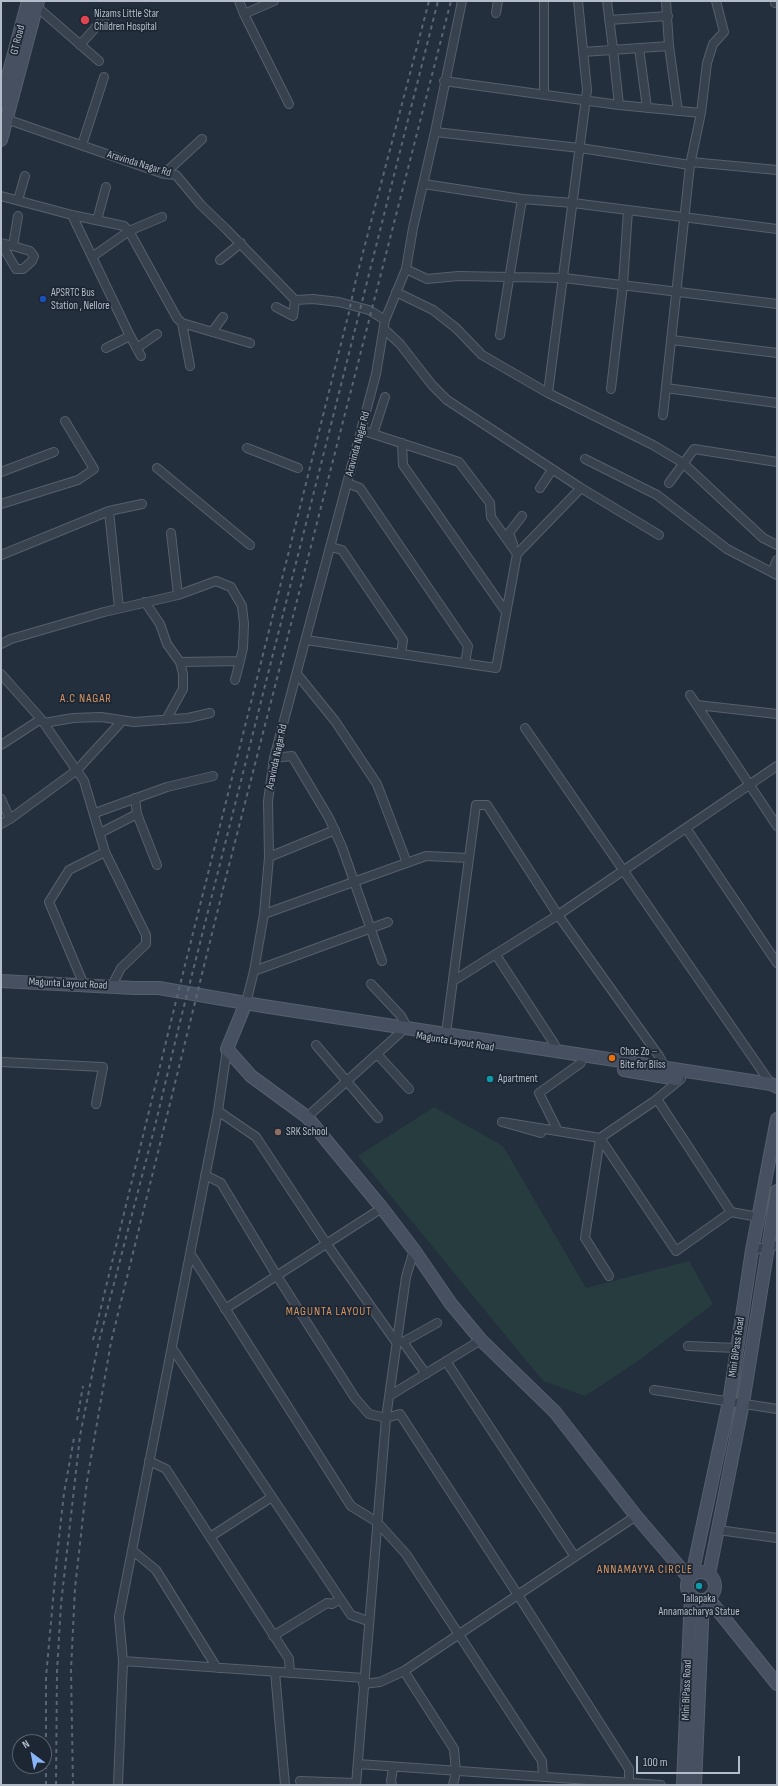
<!DOCTYPE html>
<html>
<head>
<meta charset="utf-8">
<style>
  body { margin:0 }
  #map { position:relative; width:778px; height:1786px; overflow:hidden; background:#242f3e; font-family:"Sofia Sans Condensed",sans-serif }
  canvas { display:block }
  .frame { position:absolute; inset:0; border:2px solid #b4bcc9; pointer-events:none }
  .north { position:absolute; left:12px; top:1734px; width:40px; height:40px; box-sizing:border-box; background:#1d2633; border:1px solid #59626f; border-radius:50%; rotate:328deg; font-size:11px; font-weight:700; line-height:16px; text-align:center; color:#b4bcc9 }
  .north::after { content:''; display:block; margin:auto; width:14px; height:18px; background:#8ab4f8; clip-path:polygon(50% 0,100% 100%,50% 72%,0 100%) }
  .scale { position:absolute; left:636px; top:1756px; width:104px; height:18px; box-sizing:border-box; border:2px solid #b4bcc9; border-top:0; padding-left:5px; font-size:12px; line-height:14px; white-space:nowrap; color:#b4bcc9; -webkit-text-stroke:3px #1d2633; paint-order:stroke }
</style>
</head>
<body>
<div id="map">
<canvas width="778" height="1786"></canvas>
<div class="frame"></div>
<div class="north">N</div>
<div class="scale">100 m</div>
</div>
<script>
const ctx = document.querySelector('canvas').getContext('2d');
ctx.lineJoin = 'round';
function paint(path, color) { ctx.fillStyle = color; ctx.fill(path, 'evenodd'); }
const toPath = rows => new Path2D(rows.map(r => 'M' + r).join(''));
function strokePath(path, color, width, dash) { ctx.strokeStyle = color; ctx.lineWidth = width; ctx.lineCap = dash ? 'butt' : 'round'; ctx.setLineDash(dash || []); ctx.stroke(path); }
function drawText(font, color, halo, rows, align = 'center') {
  ctx.font = font + ' "Sofia Sans Condensed",sans-serif'; ctx.lineWidth = 3.5; ctx.setLineDash([]); ctx.textBaseline = 'middle'; ctx.strokeStyle = halo; ctx.fillStyle = color; for (const [text, x, y, turn = 0] of rows) {
    ctx.save(); ctx.translate(x, y); ctx.rotate((+turn || 0) * Math.PI / 180); ctx.textAlign = isNaN(turn) ? turn : align; if (halo) ctx.strokeText(text, 0, 0); ctx.fillText(text, 0, 0); ctx.restore();
  }
}
paint(toPath([
  [434,1107,503,1146,586,1288,689,1261,713,1304,641,1359,585,1396,543,1381,358,1156]
]), '#263c3f');
const street = toPath([
  [239,1,244,14,289,104],
  [666,1,669,46,678,111],
  [775,1,775,3],
  [37,7,99,61],
  [496,13,498,1],
  [244,14,274,1],
  [609,20,668,16],
  [80,45,105,17],
  [639,48,647,108],
  [583,52,669,46],
  [444,81,619,105,613,49,607,1],
  [544,94,544,1],
  [619,105,701,113],
  [6,119,164,174,176,175,201,205,227,230,295,300,313,299,339,302,369,310,385,320,376,374,274,758,268,801,269,857,264,914,254,971,246,1003],
  [435,132,580,148,690,165,663,415],
  [82,145,104,77],
  [691,162,777,170],
  [690,165,701,113,707,63,713,44,724,32,716,1],
  [164,174,202,139],
  [424,184,522,199,573,203,777,229],
  [1,196,72,215,124,226,129,231,177,318,182,323,250,343],
  [18,200,25,176],
  [72,215,130,336,106,348],
  [97,220,106,187],
  [1,243,13,246,30,251,34,256,32,261,23,269,16,269,1,243],
  [13,246,18,216],
  [92,257,129,231,162,217],
  [220,260,241,243],
  [406,269,427,279,458,276,564,278,777,304],
  [396,292,433,310,456,328,482,355,548,393,653,445,683,463,763,538,777,545],
  [276,307,293,316,295,300],
  [385,320,406,269,413,228,435,132,462,1],
  [182,323,190,366],
  [384,329,400,344,432,385,447,400,581,488,659,535],
  [128,332,141,356],
  [212,332,223,317],
  [500,335,522,199],
  [672,340,777,353],
  [137,348,157,334],
  [666,388,777,403],
  [611,389,623,285,628,210],
  [548,393,587,90,578,1],
  [361,430,459,462,490,503,491,517,517,554],
  [373,434,385,397],
  [402,443,403,465,506,612],
  [247,448,298,468],
  [585,459,657,495,727,549,777,575],
  [157,468,250,545],
  [1,472,54,452],
  [347,483,360,488,468,646,465,663],
  [669,483,694,449,777,462],
  [540,488,552,470],
  [1,504,78,480,94,469,65,421],
  [109,511,119,608],
  [171,533,178,595],
  [513,544,509,533,522,516],
  [331,547,342,550,403,640,401,654],
  [1,555,109,511,142,504],
  [772,572,777,560],
  [145,602,160,624,167,644,180,662,183,674,183,689,166,720],
  [306,640,496,668,517,554,581,488],
  [1,644,11,639,104,612,178,595,216,581,231,587,242,606,244,624,243,648,240,661,180,662],
  [1,674,41,719,84,781,105,852,146,935,146,944,121,968,111,987],
  [297,674,335,721,377,784,407,863],
  [235,680,240,661],
  [690,695,777,826],
  [697,705,777,714],
  [44,723,73,718,101,717,134,722,188,718,210,713],
  [525,728,771,1084],
  [1,745,41,719],
  [274,758,292,756,329,818,342,847,382,961],
  [135,798,137,814,157,865],
  [1,799,10,819],
  [95,813,167,787,213,776],
  [1,824,10,819,77,770,122,721],
  [686,828,777,963],
  [100,833,137,814],
  [269,857,335,830],
  [264,914,426,856,469,858],
  [496,955,553,1042,558,1051],
  [254,971,388,922],
  [453,981,558,915,777,766],
  [371,984,401,1016,407,1027],
  [84,985,49,902,69,870,105,852],
  [446,1033,476,805,487,805,558,915,659,1056,666,1069],
  [316,1045,378,1118],
  [377,1054,409,1089],
  [1,1062,103,1067,96,1104],
  [218,1111,256,1137,326,1243,396,1342,403,1342],
  [307,1117,400,1033],
  [558,1131,539,1093,581,1063],
  [541,1133,502,1122,600,1138,676,1251,731,1212,657,1099],
  [205,1175,221,1183,277,1276,355,1398,369,1414,386,1418,400,1414,518,1595,629,1769,629,1783],
  [731,1212,758,1217],
  [752,1250,777,1245],
  [190,1253,351,1506,377,1522,406,1554,542,1761,543,1777],
  [609,1276,585,1238,600,1138,653,1102,681,1079],
  [225,1309,382,1208],
  [688,1346,736,1348],
  [172,1348,351,1615,368,1621],
  [446,1361,575,1557],
  [426,1374,403,1342,437,1323],
  [654,1390,777,1409],
  [389,1396,481,1340],
  [149,1461,166,1469,289,1659,290,1673],
  [718,1530,777,1538],
  [210,1537,272,1497],
  [132,1550,156,1570,217,1668],
  [273,1636,327,1603,332,1604,340,1599],
  [123,1661,364,1678],
  [404,1671,454,1749,456,1772,453,1785],
  [275,1672,285,1785],
  [363,1684,380,1682,404,1671,636,1516],
  [358,1764,661,1785],
  [300,1781,356,1783],
  [118,1785,123,1661,119,1617,218,1111,227,1049],
  [356,1785,386,1418,406,1277,414,1250],
  [392,1785,391,1781,393,1768]
]);
const secondary = toPath([
  [1,102,28,1],
  [1,140,38,1],
  [1,981,134,988,159,988,263,1006,771,1084,777,1087],
  [243,1010,227,1049,251,1076,307,1117,382,1208,414,1250,451,1304,481,1340,555,1412,636,1516,689,1578],
  [624,1070,677,1079],
  '687 1586a14 14 0 1 1 28 0a14 14 0 1 1-28 0Z',
  [709,1574,743,1403,777,1191],
  [692,1575,729,1402,752,1250,777,1119],
  [708,1598,777,1684],
  [683,1785,691,1595],
  [695,1785,703,1600]
]);
strokePath(street, '#565f6c', 10);
strokePath(secondary, '#565f6c', 14);
strokePath(street, '#38414e', 8);
strokePath(secondary, '#465061', 12);
strokePath(toPath([
  [93,1340,175,1005,349,312,356,279,429,1],
  [77,1420,83,1386],
  [46,1785,46,1677,57,1556,64,1493,74,1438],
  [56,1785,57,1671,61,1604,80,1436,98,1345,155,1126,177,1034,438,1],
  [73,1785,71,1670,75,1588,87,1481,111,1342,226,877,451,1]
]), '#5a6575', 2, [4, 4]);
for (const [x, y, r, color] of [
  [85,20,5,"#e0444e"],
  [43,299,4,"#1a4fb4"],
  [612,1058,4,"#e8710a"],
  [490,1079,4,"#0f9aa8"],
  [278,1132,4,"#8d6e63"],
  [699,1586,4,"#0f9aa8"]
]) { const dot = new Path2D(); dot.arc(x, y, r, 0, 2 * Math.PI); ctx.fillStyle = color; ctx.fill(dot); strokePath(dot, '#1d2633', 1.5); }
drawText('11px', '#b4bcc9', '#1d2633', [
  ["Nizams Little Star",94,14],
  ["Children Hospital",94,27],
  ["APSRTC Bus",51,293],
  ["Station , Nellore",51,306],
  ["Choc Zo –",620,1052],
  ["Bite for Bliss",620,1065],
  ["Apartment",498,1079],
  ["SRK School",286,1132],
  ["Tallapaka",699,1599,"center"],
  ["Annamacharya Statue",699,1612,"center"]
], 'left');
drawText('11px', '#b4bcc9', '#1d2633', [
  ["GT Road",18,40,-76],
  ["Aravinda Nagar Rd",139,164,17],
  ["Aravinda Nagar Rd",358,444,-75],
  ["Aravinda Nagar Rd",277,757,-78],
  ["Magunta Layout Road",68,984,3],
  ["Magunta Layout Road",455,1042,9],
  ["Mini BiPass Road",737,1347,-82],
  ["Mini BiPass Road",687,1690,-88]
]);
ctx.letterSpacing = '1px';
drawText('12px', '#d59563', '#1d2633', [
  ["A.C NAGAR",86,699],
  ["MAGUNTA LAYOUT",329,1312],
  ["ANNAMAYYA CIRCLE",645,1570]
]);
ctx.letterSpacing = '0px';
</script>
</body>
</html>
